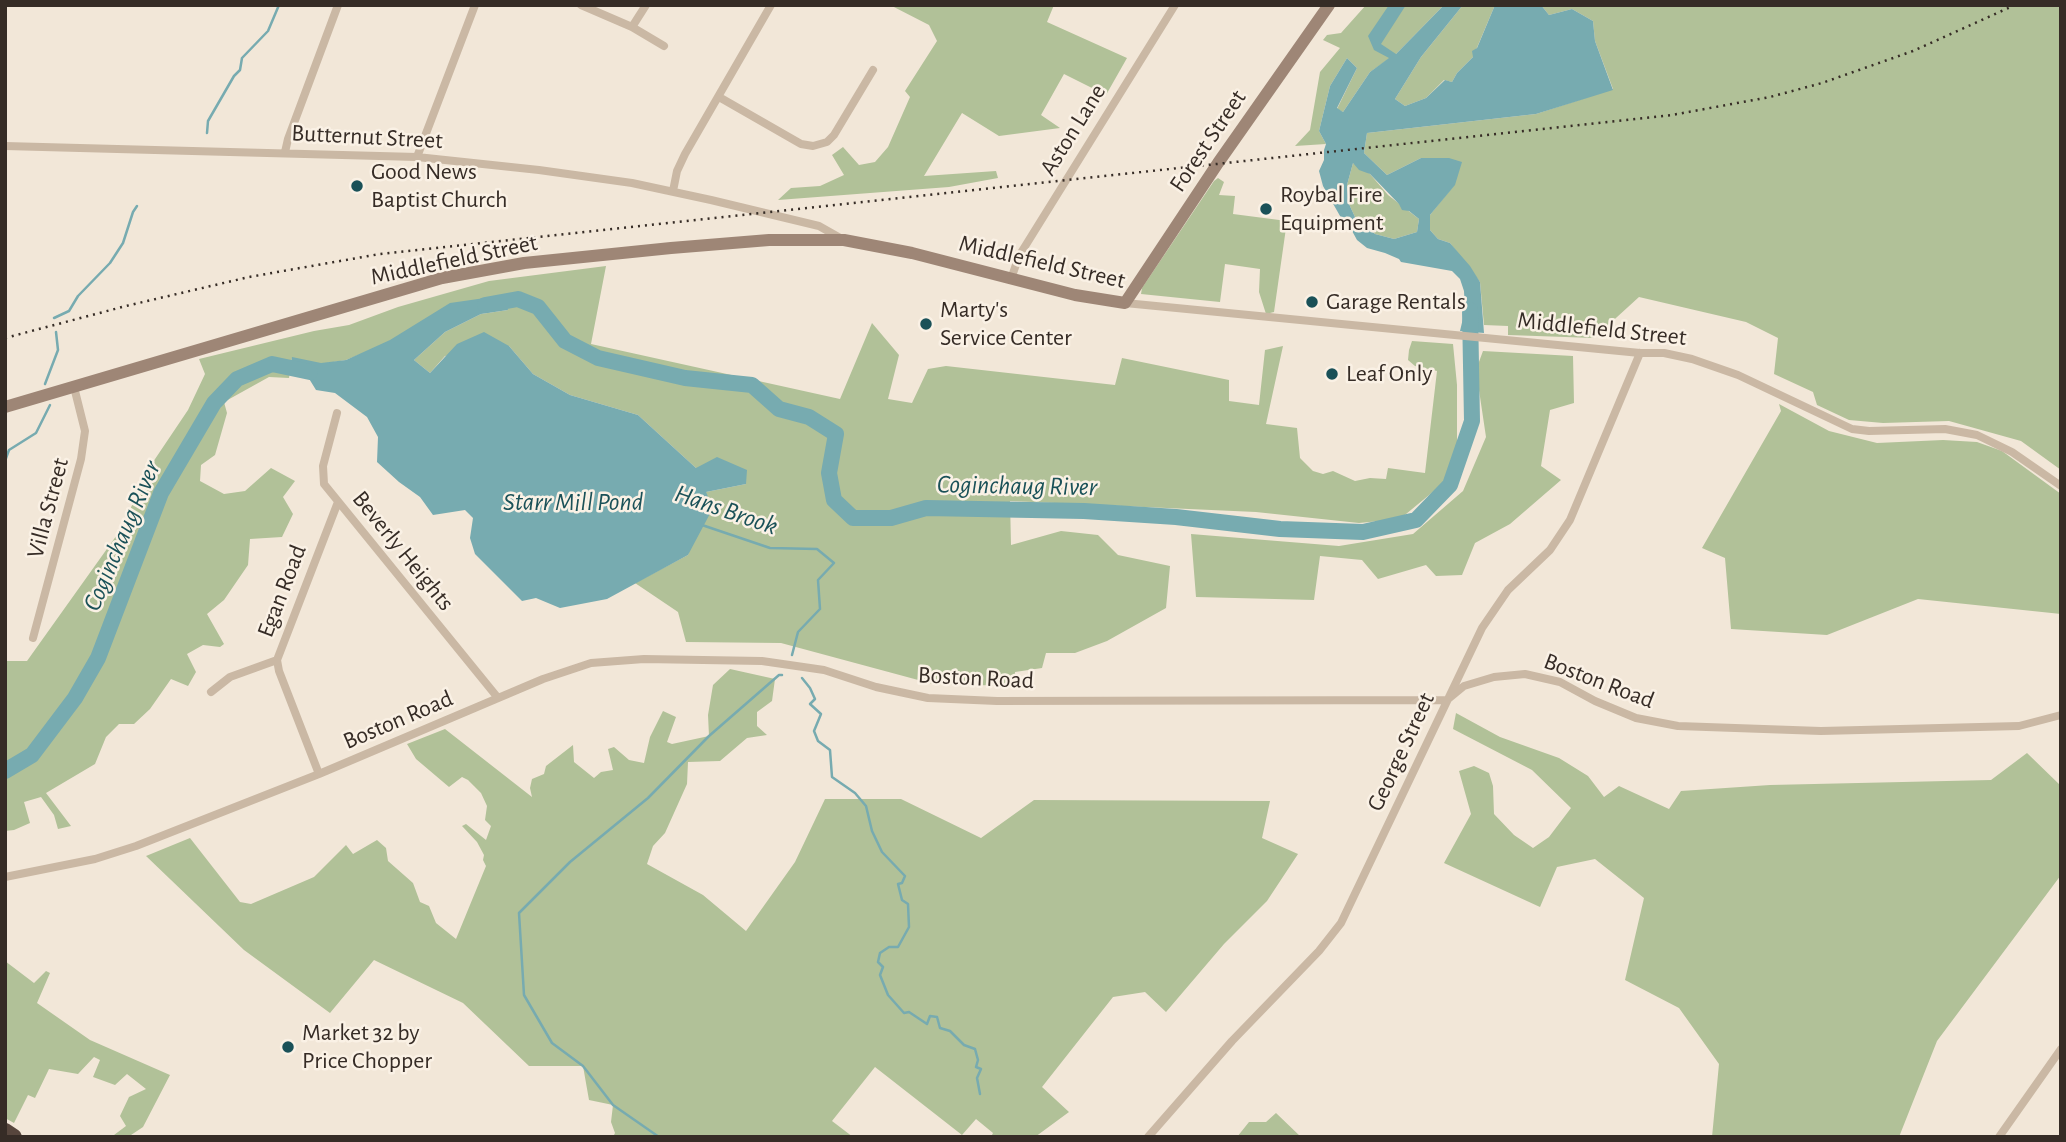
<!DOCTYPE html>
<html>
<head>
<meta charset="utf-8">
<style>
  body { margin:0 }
  #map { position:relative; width:2066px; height:1142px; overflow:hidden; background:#f2e7d8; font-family:"Alegreya Sans",sans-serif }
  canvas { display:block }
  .frame { position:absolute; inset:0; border:7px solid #362c26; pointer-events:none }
</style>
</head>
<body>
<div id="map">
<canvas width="2066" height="1142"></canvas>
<div class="frame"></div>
</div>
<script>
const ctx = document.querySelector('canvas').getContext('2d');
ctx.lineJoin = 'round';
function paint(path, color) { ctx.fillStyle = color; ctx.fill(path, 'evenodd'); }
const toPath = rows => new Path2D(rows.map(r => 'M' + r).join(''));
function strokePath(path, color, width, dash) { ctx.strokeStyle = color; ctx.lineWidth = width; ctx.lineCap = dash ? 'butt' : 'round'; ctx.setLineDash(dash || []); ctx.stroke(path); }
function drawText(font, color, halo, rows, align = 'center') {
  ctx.font = font + ' "Alegreya Sans",sans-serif'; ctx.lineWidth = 5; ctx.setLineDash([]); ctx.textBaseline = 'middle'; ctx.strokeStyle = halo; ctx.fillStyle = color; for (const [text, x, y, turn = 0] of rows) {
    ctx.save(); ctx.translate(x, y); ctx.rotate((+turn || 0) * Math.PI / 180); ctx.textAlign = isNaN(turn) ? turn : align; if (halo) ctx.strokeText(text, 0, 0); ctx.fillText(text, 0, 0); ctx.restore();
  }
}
paint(toPath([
  [890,5,1054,5,1047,22,1127,58,1106,95,1064,74,1041,115,1060,128,999,136,962,113,924,176,996,171,998,178,949,187,778,200,791,188,820,186,844,175,832,155,843,147,859,165,875,162,888,147,910,97,905,91,937,41,929,25],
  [1366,5,1444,5,1396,54,1370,72,1343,112,1337,109,1357,68,1347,58,1330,86,1319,131,1326,144,1295,146,1310,130,1320,72,1340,48,1323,40,1327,35,1341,33],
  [1463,5,1495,5,1473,57,1457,73,1452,82,1444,80,1426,98,1405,106,1395,99,1421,57],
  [1541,5,2061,5,2061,470,2021,441,1949,421,1883,423,1849,420,1817,405,1813,392,1774,374,1778,338,1746,322,1639,297,1594,338,1508,335,1508,326,1484,325,1480,282,1450,243,1438,239,1430,230,1430,215,1454,185,1421,158,1387,175,1364,153,1367,133,1536,114,1613,89,1595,41,1593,21,1572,9,1549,15],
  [1353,163,1370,174,1388,195,1419,219,1417,232,1394,239,1375,234,1355,217,1349,204,1347,185],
  [1218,178,1224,182,1219,195,1235,196,1233,214,1287,221,1274,312,1266,314,1259,292,1260,269,1225,264,1220,302,1141,294,1142,288,1214,181],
  [606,266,591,344,840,399,872,323,899,355,888,399,912,403,928,369,946,366,1115,385,1122,358,1229,380,1229,401,1259,405,1265,350,1283,346,1266,424,1297,428,1300,458,1313,471,1323,474,1333,471,1355,481,1370,478,1386,479,1388,468,1425,473,1437,371,1415,366,1408,360,1409,350,1412,341,1453,344,1457,385,1457,449,1446,481,1400,519,1359,523,1256,512,1010,501,1011,545,1061,531,1098,535,1118,555,1170,566,1166,608,1107,641,1075,653,1046,653,1042,668,1015,672,1016,686,933,684,781,643,686,642,678,612,635,583,688,555,706,492,746,484,696,468,638,415,570,395,533,374,509,346,445,356,430,373,414,360,445,332,481,314,508,310,505,295,346,360,321,364,292,358,289,378,269,377,224,402,227,413,215,455,201,465,200,481,224,494,245,491,271,468,295,481,283,497,293,514,282,537,250,539,248,565,224,600,207,614,224,644,220,647,203,645,187,654,196,672,188,686,171,679,150,709,134,724,119,724,106,737,95,764,46,793,71,826,58,829,54,815,41,797,24,802,30,823,14,830,5,831,5,661,27,661,119,532,153,462,188,410,205,374,199,359,314,331,349,325,398,307,489,281],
  [1483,351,1573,356,1574,403,1550,410,1541,466,1561,480,1510,524,1475,543,1462,575,1436,576,1426,565,1378,579,1362,560,1320,556,1314,600,1196,597,1191,534,1339,546,1413,534,1463,491,1486,437,1476,370],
  [1779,404,1829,431,1877,443,1943,440,1977,442,2002,451,2050,486,2061,494,2061,614,1918,599,1827,635,1731,629,1725,558,1702,548,1781,411],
  [730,669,775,679,772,701,757,712,757,726,767,735,747,738,720,761,688,762,687,784,665,833,653,846,647,864,703,895,746,931,795,862,825,799,901,799,981,838,1034,800,1270,801,1262,838,1298,854,1267,901,1224,944,1166,1012,1145,992,1113,997,1042,1087,1069,1112,1035,1137,991,1137,993,1133,976,1119,962,1135,875,1067,832,1121,853,1137,613,1137,615,1133,611,1122,613,1105,589,1100,583,1066,529,1066,463,1003,374,960,330,1013,244,950,146,856,190,838,240,902,251,904,314,877,346,845,353,854,377,840,386,848,388,861,413,883,420,902,429,906,436,923,456,939,486,866,483,860,484,855,477,842,462,826,466,824,486,840,491,826,485,820,487,806,481,793,468,780,462,777,449,787,416,759,407,744,445,729,532,797,530,788,532,779,544,774,546,766,573,745,574,762,594,778,601,772,613,770,608,749,614,747,629,760,644,763,650,737,663,711,676,717,667,742,672,744,709,736,708,715,713,685],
  [1456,713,1500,737,1559,758,1588,776,1604,797,1619,786,1669,809,1681,791,1770,785,1991,780,2027,753,2061,786,2061,875,1937,1041,1899,1137,1712,1137,1719,1064,1679,1008,1625,980,1644,898,1595,859,1557,867,1540,907,1444,863,1471,814,1459,771,1474,766,1489,773,1493,786,1494,814,1514,835,1533,848,1549,837,1571,808,1532,770,1453,729],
  [5,961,34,983,46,971,50,973,37,1003,90,1040,170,1075,143,1127,128,1137,104,1137,114,1135,126,1126,120,1116,129,1097,146,1089,127,1074,115,1085,93,1077,100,1060,94,1057,78,1074,49,1069,35,1098,28,1095,14,1123,5,1118],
  [1276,1113,1301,1137,1237,1137,1249,1122,1266,1122]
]), '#b1c198');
paint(toPath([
  [1389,5,1406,5,1381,44,1396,54,1444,5,1463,5,1421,57,1395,99,1405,106,1426,98,1445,80,1452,82,1457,73,1473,57,1472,51,1477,48,1495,5,1541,5,1549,15,1572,9,1593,21,1595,41,1613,90,1536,114,1367,133,1364,153,1387,175,1421,158,1449,158,1462,162,1455,185,1430,215,1430,230,1438,239,1450,243,1470,266,1480,282,1484,333,1460,331,1465,310,1464,291,1460,279,1452,271,1401,262,1399,259,1385,253,1367,248,1357,240,1351,229,1344,223,1323,186,1319,171,1324,160,1324,150,1326,144,1319,131,1330,86,1347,58,1357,68,1337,108,1343,112,1370,72,1389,58,1374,50,1368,36],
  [1353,163,1359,170,1370,174,1399,204,1402,210,1409,211,1419,219,1417,232,1394,239,1375,234,1355,217,1349,204,1347,185],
  [506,295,508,310,481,314,445,332,414,360,430,373,457,344,484,332,509,346,533,374,570,395,638,415,696,468,717,457,747,470,746,484,706,492,713,508,688,555,607,599,560,608,536,598,522,601,475,554,470,538,473,518,465,510,433,515,420,497,399,482,377,462,378,437,367,417,335,393,316,390,308,377,290,373,292,357,321,363,346,360,390,340,450,303]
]), '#77abb0');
strokePath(toPath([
  [207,133,208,121,234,76,240,70,242,58,268,31,279,5],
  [54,318,69,311,78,296,110,263,123,243,133,212,137,206],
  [45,384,58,350,56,332],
  [5,461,9,450,36,433,50,405],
  [702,525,770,548,817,549,834,563,818,580,820,609,798,632,792,655],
  [802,678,810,688,815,699,810,704,821,714,814,731,818,741,830,750,832,777,855,793,866,806,872,831,882,852,905,876,902,883,898,884,902,900,908,904,909,927,898,947,889,947,880,953,878,962,883,967,880,975,888,995,904,1013,909,1012,927,1024,930,1016,937,1017,940,1028,950,1031,964,1045,975,1049,978,1060,976,1067,981,1069,977,1078,980,1094],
  [659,1137,613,1105,583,1066,552,1043,524,995,519,913,570,862,648,798,709,736,779,675,782,675]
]), '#77abb0', 2.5);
strokePath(toPath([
  [485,305,518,299,538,307,565,341,598,358,685,378,752,385,779,409,809,417,836,434,829,473,834,500,853,518,891,518,926,508,1084,511,1176,517,1280,529,1363,532,1416,520,1450,485,1472,421,1470,310],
  [5,771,32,755,75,698,98,658,161,493,214,403,237,379,272,364,310,372]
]), '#77abb0', 16);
strokePath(toPath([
  [581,5,632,27,664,46],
  [632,27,646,5],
  [719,97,801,144,813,146,827,142,834,135,873,70],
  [5,146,417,157,539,170,632,183,711,200,819,226,842,239],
  [285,152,288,139,338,5],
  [417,157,475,5],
  [673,191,677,171,685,154,771,5],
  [1011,279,1019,256,1175,5],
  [1125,303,1640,353,1664,353,1692,359,1738,375,1852,429,1869,431,1945,429,1977,435,2012,452,2061,486],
  [337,413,323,466,324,484,498,698],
  [33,638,81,459,85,431,74,387],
  [211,692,230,677,277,660],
  [319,774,279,671,277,660,338,502],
  [5,877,95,859,136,846,319,774,543,679,591,663,644,659,762,661,824,670,876,687,928,698,997,701,1447,700,1464,686,1494,677,1525,674,1560,682,1595,701,1636,718,1678,726,1821,731,2019,726,2061,715],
  [1148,1137,1232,1041,1319,951,1341,923,1482,628,1508,590,1550,550,1570,520,1640,353],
  [1999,1137,2061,1049]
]), '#cab8a4', 8);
strokePath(toPath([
  [5,407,442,278,524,263,671,248,769,240,844,240,912,253,1075,295,1125,303,1218,163,1329,5]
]), '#9e8676', 12);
strokePath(toPath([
  [5,1131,14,1137]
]), '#57463d', 16);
strokePath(toPath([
  [5,338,126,306,249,277,380,254,1672,115,1770,97,1822,83,1913,51,2015,5]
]), '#362c26', 2.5, [2, 5]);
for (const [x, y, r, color] of [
  [357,186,7,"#1a5158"],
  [1266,209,7,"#1a5158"],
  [1312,302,7,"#1a5158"],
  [926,324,7,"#1a5158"],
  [1332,374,7,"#1a5158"],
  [288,1047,7,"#1a5158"]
]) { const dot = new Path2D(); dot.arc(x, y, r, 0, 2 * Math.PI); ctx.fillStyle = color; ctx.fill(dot); strokePath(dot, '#faf1e5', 2.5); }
drawText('24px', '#362c26', '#faf1e5', [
  ["Aston Lane",1073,130,-58],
  ["Butternut Street",367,137,3],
  ["Forest Street",1208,141,-56],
  ["Middlefield Street",454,260,-12],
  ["Middlefield Street",1042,262,13],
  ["Middlefield Street",1602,329,6],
  ["Villa Street",48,508,-75],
  ["Beverly Heights",403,551,51],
  ["Egan Road",282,591,-69],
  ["Boston Road",976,678,3],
  ["Boston Road",1599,681,21],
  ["Boston Road",398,720,-23],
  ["George Street",1401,752,-65]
]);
drawText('24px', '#362c26', '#faf1e5', [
  ["Good News",371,172],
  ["Baptist Church",371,200],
  ["Roybal Fire",1280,195],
  ["Equipment",1280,223],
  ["Garage Rentals",1326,302],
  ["Marty's",940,310],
  ["Service Center",940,338],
  ["Leaf Only",1346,374],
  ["Market 32 by",302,1033],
  ["Price Chopper",302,1061]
], 'left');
drawText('italic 26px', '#1a5158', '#faf1e5', [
  ["Coginchaug River",1017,486,1],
  ["Starr Mill Pond",573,502],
  ["Hans Brook",726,510,19],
  ["Coginchaug River",122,536,-67]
]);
</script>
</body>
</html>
